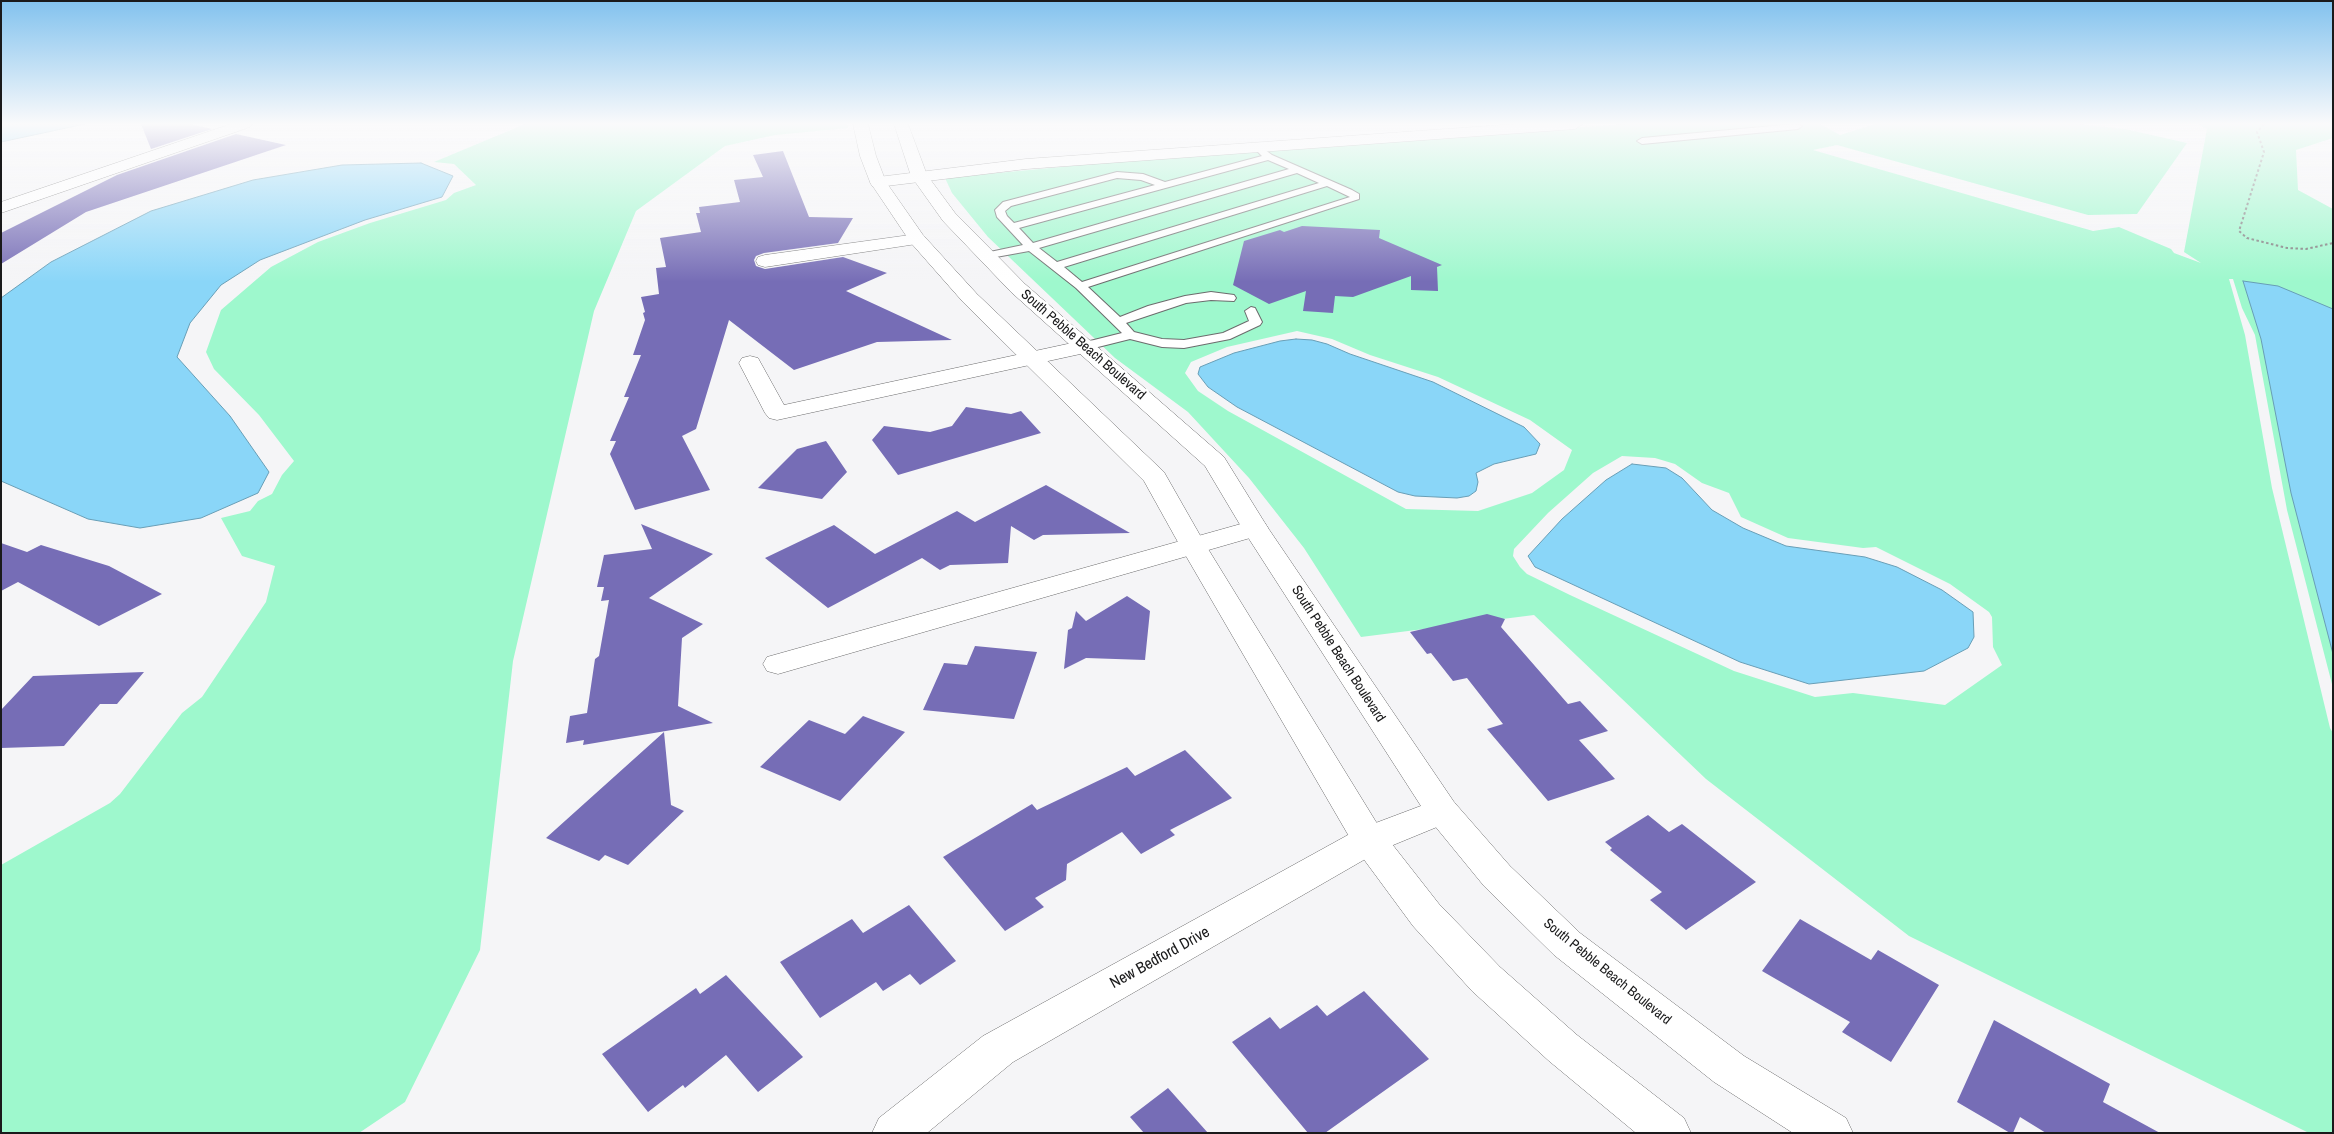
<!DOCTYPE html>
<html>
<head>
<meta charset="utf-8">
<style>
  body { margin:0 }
  #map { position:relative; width:2334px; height:1134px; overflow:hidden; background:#f5f5f7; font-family:"Archivo Narrow",sans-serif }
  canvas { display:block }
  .frame { position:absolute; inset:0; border:2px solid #1a1a1b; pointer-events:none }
</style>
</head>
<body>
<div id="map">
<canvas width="2334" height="1134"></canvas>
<div class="frame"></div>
</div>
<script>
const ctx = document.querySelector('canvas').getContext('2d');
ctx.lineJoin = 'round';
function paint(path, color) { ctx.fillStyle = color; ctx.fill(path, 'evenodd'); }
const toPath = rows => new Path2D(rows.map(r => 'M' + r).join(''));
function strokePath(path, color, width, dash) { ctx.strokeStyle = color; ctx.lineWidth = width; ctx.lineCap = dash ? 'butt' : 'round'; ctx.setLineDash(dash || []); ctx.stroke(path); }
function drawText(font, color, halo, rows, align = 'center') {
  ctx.font = font + ' "Archivo Narrow",sans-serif'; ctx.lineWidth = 4.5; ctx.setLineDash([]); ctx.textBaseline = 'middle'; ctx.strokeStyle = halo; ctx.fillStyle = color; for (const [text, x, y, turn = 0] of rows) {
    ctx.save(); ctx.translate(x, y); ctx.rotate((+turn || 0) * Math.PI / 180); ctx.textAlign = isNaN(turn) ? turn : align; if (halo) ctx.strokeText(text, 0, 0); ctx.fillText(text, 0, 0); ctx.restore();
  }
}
paint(toPath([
  [525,124,847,124,848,128,775,135,725,146,636,211,594,311,513,661,480,950,405,1102,359,1133,1,1133,1,865,110,803,120,794,182,713,202,697,266,602,275,566,242,556,221,518,250,511,258,501,272,494,282,475,294,461,259,415,214,369,206,352,221,310,271,267,318,242,370,223,446,200,454,193,476,185,454,164,434,162],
  [1626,124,1820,124,1840,135,1875,124,2077,124,2125,129,2187,143,2137,214,2088,215,1837,145,1813,150,2093,231,2119,227,2171,249,2174,253,2201,263,2184,252,2207,129,2199,124,2333,124,2333,138,2296,150,2298,190,2333,209,2333,688,2287,510,2255,335,2242,308,2233,279,2229,279,2245,335,2272,488,2330,728,2333,733,2333,1133,2309,1133,1909,936,1706,779,1534,615,1361,637,1304,548,1249,478,1188,412,1115,358,988,237,952,193,945,178,1176,156],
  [1297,331,1332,339,1370,355,1438,377,1530,420,1572,450,1564,470,1532,493,1478,511,1406,509,1228,411,1198,391,1185,373,1191,362,1227,347],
  [1622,456,1655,458,1675,464,1702,483,1729,493,1741,517,1788,538,1863,548,1876,547,1950,584,1989,612,1992,617,1993,647,2002,665,1945,705,1853,693,1815,697,1734,671,1570,595,1527,574,1520,567,1513,556,1514,549,1548,513,1593,473]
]), '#9ef8cd');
const water = toPath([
  [1,124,85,124,1,142,1,124],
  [421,163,453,176,442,197,365,220,260,260,221,285,190,323,177,357,230,416,269,472,258,493,201,518,140,528,88,519,1,481,1,298,51,262,151,211,253,180,342,165,421,163],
  [2243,281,2278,286,2333,309,2333,654,2291,493,2261,339,2243,281],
  [1296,339,1312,340,1327,344,1350,354,1433,382,1524,427,1540,444,1536,454,1494,464,1476,473,1478,482,1476,491,1469,496,1457,498,1415,496,1398,492,1237,407,1208,387,1198,374,1200,367,1234,353,1280,341,1296,339],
  [1632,464,1666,468,1682,478,1712,510,1743,528,1786,546,1865,557,1897,567,1942,590,1973,612,1974,637,1968,648,1924,671,1809,684,1740,662,1535,567,1528,556,1562,519,1606,480,1632,464]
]);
paint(water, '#8ad6f8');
strokePath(water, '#689eb6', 1);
paint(toPath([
  [141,124,190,124,212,129,151,149],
  [236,134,286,145,86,212,1,264,1,233,117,175],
  [783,151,809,217,853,218,838,243,764,253,756,256,754,260,756,266,765,269,843,257,887,273,846,291,952,340,877,342,794,370,729,320,696,429,682,436,710,490,635,510,610,454,616,441,610,441,629,397,624,397,641,355,633,355,645,320,643,313,645,312,641,297,659,294,656,268,666,267,660,238,701,232,696,213,700,213,699,207,740,202,734,180,763,177,753,155],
  [1302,226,1380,230,1379,238,1442,265,1437,267,1438,291,1411,290,1411,276,1353,297,1335,296,1333,313,1303,311,1306,291,1269,304,1233,285,1244,241,1280,230,1284,232],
  [966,407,1011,414,1021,411,1041,433,898,475,872,440,884,426,930,432,952,426],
  [826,441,847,472,822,499,758,488,797,449],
  [1046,485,1130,533,1043,535,1034,540,1011,526,1008,563,950,565,940,570,922,558,828,608,765,558,834,525,875,554,957,511,975,522],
  [641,524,713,554,649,598,703,624,682,638,678,706,713,723,583,745,584,740,566,743,570,716,587,713,595,659,599,656,609,600,601,601,604,587,597,587,604,555,652,549],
  [1,543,27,552,41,545,109,566,162,594,99,626,18,582,1,591],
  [1127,596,1150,611,1145,660,1086,658,1064,669,1068,630,1072,628,1076,611,1086,621],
  [1487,614,1505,619,1501,627,1568,704,1580,701,1608,731,1579,740,1615,779,1548,801,1487,729,1503,724,1467,678,1453,681,1431,653,1427,654,1410,632],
  [975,646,1037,652,1014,719,923,710,944,663,967,665],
  [144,672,117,704,100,704,64,746,1,748,1,710,33,676],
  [863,716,905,732,840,801,760,767,809,720,845,734],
  [664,732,671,805,684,811,628,865,605,855,599,861,546,838],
  [1185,750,1232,798,1170,830,1175,835,1141,854,1122,832,1067,864,1066,880,1035,898,1044,907,1005,931,943,857,1032,804,1037,810,1127,767,1135,776],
  [1648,815,1669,832,1682,824,1756,882,1686,930,1650,900,1662,892,1610,850,1612,848,1605,842],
  [909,905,956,961,920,985,910,974,883,991,876,982,820,1018,780,962,852,919,863,933],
  [1800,919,1871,960,1878,950,1939,985,1891,1062,1842,1032,1850,1022,1762,971],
  [726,975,803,1057,758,1092,726,1055,685,1088,683,1085,648,1112,602,1054,696,988,700,994],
  [1364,991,1429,1059,1325,1133,1308,1133,1232,1042,1270,1017,1280,1029,1317,1005,1327,1016],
  [1994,1020,2110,1084,2103,1102,2160,1133,2046,1133,2020,1117,2013,1133,2010,1133,1957,1102],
  [1168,1088,1208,1133,1144,1133,1130,1117]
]), '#766db6');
const lane = toPath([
  [1795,124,1802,126,1798,129,1642,144,1637,141,1642,138,1795,124],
  [1260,146,1272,155,1352,190,1359,194,1359,199,1088,287,1120,317,1148,306,1185,296,1211,292,1234,295,1236,298,1234,301,1211,300,1186,303,1126,323,1134,332,1162,339,1184,340,1223,333,1249,321,1245,311,1251,307,1255,308,1262,322,1260,325,1230,339,1184,348,1162,347,1130,339,1086,350,1082,349,1080,346,1082,343,1122,333,1076,288,1029,251,985,259,979,256,985,253,1023,245,997,217,995,210,1003,202,1117,172,1143,174,1165,182,1262,156,1255,149,1260,146],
  [1268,160,1289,169,1033,243,1019,228,1268,160],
  [1297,173,1319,183,1057,262,1039,248,1297,173],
  [1117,178,1141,180,1155,185,1014,223,1007,216,1005,211,1011,206,1117,178],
  [1327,186,1350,197,1082,282,1064,267,1327,186]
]);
const street = toPath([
  [231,124,253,124,250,127,1,213,1,202,231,124],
  [1516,124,1583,124,1575,129,1026,169,878,187,872,186,870,182,872,178,878,177,1026,159,1516,124],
  [917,234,923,235,926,239,923,243,765,267,758,265,756,261,758,257,765,255,917,234],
  [1086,340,1094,341,1097,346,1094,351,777,420,769,418,765,413,739,363,742,358,750,356,758,358,784,405,1086,340],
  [1255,520,1264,522,1268,528,1264,534,778,674,767,671,763,664,767,657,1255,520],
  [1442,798,1454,802,1459,811,1454,820,1381,850,1013,1062,927,1133,872,1133,879,1118,983,1036,1357,830,1442,798]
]);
const secondary = toPath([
  [853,124,868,124,876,156,886,182,923,235,977,294,1164,472,1205,544,1381,830,1439,904,1500,967,1577,1035,1684,1118,1691,1133,1636,1133,1549,1061,1472,991,1413,926,1357,850,1179,544,1144,481,963,302,911,243,870,182,860,156,853,124],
  [894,124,908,124,927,175,955,213,1025,284,1224,457,1268,528,1454,802,1510,866,1580,933,1744,1056,1846,1118,1853,1133,1793,1133,1714,1082,1554,955,1484,886,1430,820,1242,528,1205,466,1011,292,943,221,911,176,894,124]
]);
strokePath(lane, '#6c6c6d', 2);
strokePath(street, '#6c6c6d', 1);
strokePath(secondary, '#6c6c6d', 1);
strokePath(toPath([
  [2264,124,2257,132,2264,152,2239,231,2247,238,2287,248,2306,249,2333,243]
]), '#7d7d7e', 2, [2.5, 2.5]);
paint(lane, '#fff');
paint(street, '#fff');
paint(secondary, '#fff');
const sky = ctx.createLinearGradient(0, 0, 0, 282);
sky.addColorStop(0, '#82c2ee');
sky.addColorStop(0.44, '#fafafb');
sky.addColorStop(1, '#fafafb00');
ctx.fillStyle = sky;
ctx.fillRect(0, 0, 2334, 282);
drawText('14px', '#1a1a1b', '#fff', [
  ["South Pebble Beach Boulevard",1083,345,41],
  ["South Pebble Beach Boulevard",1338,654,57],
  ["South Pebble Beach Boulevard",1607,972,39]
]);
drawText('16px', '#1a1a1b', '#fff', [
  ["New Bedford Drive",1160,958,-29]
]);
</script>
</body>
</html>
